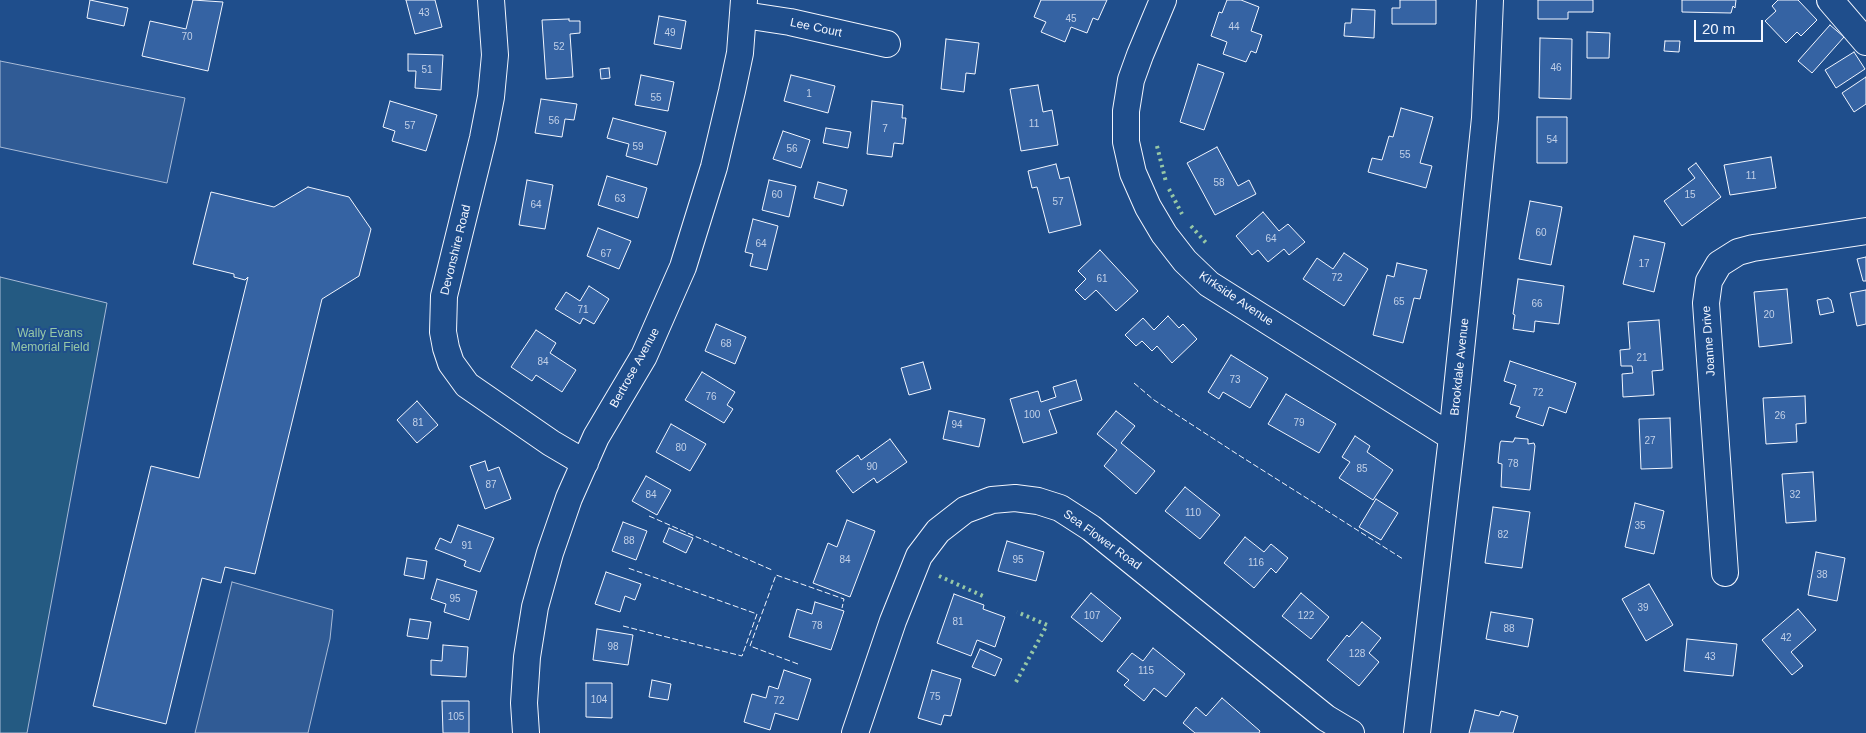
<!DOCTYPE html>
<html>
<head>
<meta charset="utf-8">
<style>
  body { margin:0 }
  #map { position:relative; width:1866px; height:733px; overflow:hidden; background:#1f4e8c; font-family:Helvetica,sans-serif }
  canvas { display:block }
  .scale { position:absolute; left:1694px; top:20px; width:69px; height:22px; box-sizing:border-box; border:2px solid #f2f6ff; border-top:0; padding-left:6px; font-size:15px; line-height:18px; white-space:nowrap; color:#f2f6ff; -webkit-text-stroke:4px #1f4e8c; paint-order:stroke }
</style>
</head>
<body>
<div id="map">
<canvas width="1866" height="733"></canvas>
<div class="scale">20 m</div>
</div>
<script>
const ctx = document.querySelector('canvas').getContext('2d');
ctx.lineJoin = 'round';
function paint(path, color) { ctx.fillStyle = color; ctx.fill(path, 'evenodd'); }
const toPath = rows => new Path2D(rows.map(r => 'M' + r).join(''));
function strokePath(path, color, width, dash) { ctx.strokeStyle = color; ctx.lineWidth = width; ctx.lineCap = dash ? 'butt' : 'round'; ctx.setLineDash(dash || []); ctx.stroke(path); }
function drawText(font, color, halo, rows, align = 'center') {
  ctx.font = font + ' Helvetica,sans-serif'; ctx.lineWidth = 4; ctx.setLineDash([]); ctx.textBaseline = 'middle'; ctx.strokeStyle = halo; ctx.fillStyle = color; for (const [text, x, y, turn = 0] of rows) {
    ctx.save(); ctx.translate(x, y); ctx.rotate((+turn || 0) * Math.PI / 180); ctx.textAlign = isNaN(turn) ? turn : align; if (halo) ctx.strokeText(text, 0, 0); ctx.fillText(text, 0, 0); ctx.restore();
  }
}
const green = toPath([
  [0,277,107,303,27,733,0,733,0,277]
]);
paint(green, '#245a82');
strokePath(green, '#a8bbd7', 1);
const parking = toPath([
  [0,61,185,98,167,183,0,147,0,61],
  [232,582,333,610,330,639,308,733,195,733,232,582]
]);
paint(parking, '#305b95');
strokePath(parking, '#a8bbd7', 1);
const building = toPath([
  [90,0,128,8,124,26,87,18,90,0],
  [193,0,223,2,208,71,142,56,150,21,186,29,193,0],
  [406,0,435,0,442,27,415,34,406,0],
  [1041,0,1107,0,1098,20,1093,18,1087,33,1071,27,1065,42,1041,32,1046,22,1034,17,1041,0],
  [1227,0,1241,0,1259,7,1251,31,1262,35,1256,53,1251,51,1246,62,1223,54,1227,42,1211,36,1219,12,1222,13,1227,0],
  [1400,0,1436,0,1436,24,1392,24,1392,8,1400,8,1400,0],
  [1538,0,1593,0,1593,12,1568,12,1568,19,1538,19,1538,0],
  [1682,0,1736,0,1735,8,1733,6,1731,13,1682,12,1682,0],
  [1778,0,1798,0,1817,20,1801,36,1797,32,1786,43,1765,21,1776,11,1772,6,1778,0],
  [1352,9,1375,10,1374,38,1344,36,1345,23,1351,23,1352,9],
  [659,16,686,21,681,49,654,44,659,16],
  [569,19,569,21,580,21,580,33,570,34,573,77,546,79,542,20,569,19],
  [1830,25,1844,37,1812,73,1798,61,1830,25],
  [1587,32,1610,33,1609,58,1587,58,1587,32],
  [1540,38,1572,39,1571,99,1539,98,1540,38],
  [946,39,979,43,975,74,966,73,964,92,941,89,946,39],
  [1665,41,1680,41,1679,52,1664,51,1665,41],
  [1854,52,1865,69,1836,88,1825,70,1854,52],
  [408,54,443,55,441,90,415,88,416,71,408,71,408,54],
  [1198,64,1224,73,1204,130,1180,122,1198,64],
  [609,68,610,78,601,79,600,69,609,68],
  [641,75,674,82,668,111,635,105,641,75],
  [791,75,835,86,828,113,784,101,791,75],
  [1866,77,1866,104,1854,112,1842,93,1866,77],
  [1038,85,1043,112,1052,110,1058,145,1021,151,1010,89,1038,85],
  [541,99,577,104,574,120,565,119,562,137,535,133,541,99],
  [390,101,437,115,426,151,392,141,395,131,383,127,390,101],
  [872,101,903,105,902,118,906,118,903,144,894,143,892,157,867,154,872,101],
  [1401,108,1433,117,1420,163,1432,166,1426,188,1368,172,1372,158,1382,160,1389,136,1393,137,1401,108],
  [1537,117,1567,117,1567,163,1537,163,1537,117],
  [613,118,666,132,657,165,626,156,629,144,607,138,613,118],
  [826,128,851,132,848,148,823,143,826,128],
  [783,131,810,140,801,168,773,159,783,131],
  [1217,147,1238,186,1249,180,1256,194,1215,215,1187,163,1217,147],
  [1771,157,1776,188,1730,195,1724,165,1771,157],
  [1696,163,1721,197,1682,226,1664,201,1695,178,1688,169,1696,163],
  [1056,164,1060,179,1069,177,1081,225,1049,233,1037,187,1032,188,1028,171,1056,164],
  [607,176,647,188,638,218,598,205,607,176],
  [527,180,553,185,545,229,519,225,527,180],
  [769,180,796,186,789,217,762,210,769,180],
  [818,182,847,190,843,206,814,198,818,182],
  [308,187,349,197,371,229,359,276,322,299,255,574,225,567,221,583,202,578,166,724,93,706,151,466,199,478,248,277,245,280,234,277,234,274,193,264,211,192,274,207,308,187],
  [1530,201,1562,207,1551,265,1519,259,1530,201],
  [1263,212,1279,231,1288,224,1305,242,1289,255,1284,249,1268,262,1258,250,1252,255,1236,236,1263,212],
  [753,219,778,226,767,270,750,266,753,254,745,252,753,219],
  [598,228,631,241,619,269,587,256,598,228],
  [1634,236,1665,243,1654,292,1623,284,1634,236],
  [1100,250,1138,291,1116,311,1096,290,1085,300,1075,290,1086,279,1078,271,1100,250],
  [1344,253,1368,269,1344,306,1303,279,1317,258,1333,269,1344,253],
  [1866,257,1866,281,1863,281,1857,259,1866,257],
  [1397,263,1427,270,1420,299,1414,298,1403,343,1373,335,1387,275,1394,277,1397,263],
  [1518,279,1564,286,1559,324,1535,321,1534,332,1513,329,1515,315,1513,314,1518,279],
  [589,286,609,299,594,324,583,318,580,324,555,309,566,292,580,301,589,286],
  [1787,289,1792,343,1759,347,1754,292,1787,289],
  [1866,290,1866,324,1857,326,1850,293,1866,290],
  [1828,298,1831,300,1834,312,1820,315,1817,300,1828,298],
  [1168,316,1179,328,1183,324,1197,339,1172,363,1157,346,1152,351,1142,341,1136,346,1125,335,1143,318,1154,330,1168,316],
  [1659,320,1663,370,1652,371,1654,395,1623,397,1622,374,1633,373,1632,366,1621,366,1620,350,1630,349,1628,322,1659,320],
  [716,324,746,337,735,364,705,351,716,324],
  [536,330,556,343,550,353,576,370,562,392,536,375,532,381,511,367,536,330],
  [1231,355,1268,378,1250,408,1223,392,1219,399,1208,392,1231,355],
  [1510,361,1576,383,1566,413,1549,407,1543,426,1516,417,1520,407,1510,404,1516,385,1504,381,1510,361],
  [923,362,931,389,909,395,901,368,923,362],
  [702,372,735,392,727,405,733,409,724,423,685,400,702,372],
  [1076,380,1082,400,1049,410,1057,433,1023,443,1010,399,1038,391,1041,402,1056,397,1053,387,1076,380],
  [1286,394,1336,424,1319,453,1268,424,1286,394],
  [1805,396,1806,423,1796,424,1797,442,1766,444,1763,398,1805,396],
  [417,401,438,425,417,443,397,420,417,401],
  [949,411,985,419,979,447,943,439,949,411],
  [1116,411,1135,426,1121,443,1155,471,1136,494,1104,466,1117,450,1097,434,1116,411],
  [1670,418,1672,468,1641,469,1639,419,1670,418],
  [671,424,706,444,690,471,656,452,671,424],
  [1355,436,1370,446,1367,452,1393,470,1373,500,1339,478,1350,462,1342,457,1355,436],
  [1515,438,1528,439,1528,444,1534,443,1535,446,1530,490,1501,487,1502,464,1498,463,1500,443,1501,441,1513,442,1515,438],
  [890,439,907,462,877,483,874,478,853,493,836,471,858,455,861,460,890,439],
  [485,461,488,471,499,467,511,499,485,509,470,466,485,461],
  [1813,472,1816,521,1786,523,1782,474,1813,472],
  [646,476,671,490,657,515,632,501,646,476],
  [1185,487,1220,515,1200,539,1165,511,1185,487],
  [1376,499,1398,513,1381,540,1359,527,1376,499],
  [1635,503,1664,511,1654,554,1625,547,1635,503],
  [1493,507,1530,512,1522,568,1485,563,1493,507],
  [847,520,875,531,850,597,813,583,828,543,837,547,847,520],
  [623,522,647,531,636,560,612,551,623,522],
  [458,525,494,538,480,572,464,566,466,561,435,549,440,538,451,543,458,525],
  [669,528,693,538,686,553,663,542,669,528],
  [1245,537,1264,552,1271,544,1288,558,1276,573,1271,568,1254,588,1224,563,1245,537],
  [1007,541,1044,552,1036,581,998,571,1007,541],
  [1816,552,1845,558,1837,601,1808,595,1816,552],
  [407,558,427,561,424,579,404,575,407,558],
  [606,572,641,584,635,600,625,596,620,612,595,604,606,572],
  [437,579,477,591,469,620,444,612,446,604,431,599,437,579],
  [1649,584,1673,625,1646,641,1622,599,1649,584],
  [1091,593,1121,618,1102,642,1071,617,1091,593],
  [1301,593,1329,617,1311,639,1282,616,1301,593],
  [954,594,984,605,983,609,1005,617,995,647,977,640,971,656,937,643,954,594],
  [815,602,844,611,831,650,789,637,797,609,812,614,815,602],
  [1798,609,1816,630,1791,652,1803,666,1792,675,1762,640,1798,609],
  [1491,612,1533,619,1528,647,1486,639,1491,612],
  [410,619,431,622,428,639,407,636,410,619],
  [1362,622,1381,638,1369,653,1379,662,1359,686,1327,660,1347,635,1349,637,1362,622],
  [597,629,633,635,628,665,593,660,597,629],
  [1687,639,1737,644,1733,676,1684,671,1687,639],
  [443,645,468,647,466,677,431,675,431,660,442,661,443,645],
  [1153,648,1185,674,1166,697,1154,688,1144,701,1124,685,1129,680,1117,671,1132,653,1143,661,1153,648],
  [980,649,1002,659,995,676,972,667,980,649],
  [784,670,811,679,798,720,775,713,770,730,744,722,752,694,766,698,769,686,778,689,784,670],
  [932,670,961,679,951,716,944,715,941,725,918,718,932,670],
  [652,680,671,684,668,700,649,697,652,680],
  [586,683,612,683,612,718,586,717,586,683],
  [1222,698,1260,731,1259,733,1195,733,1183,723,1196,707,1206,716,1222,698],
  [442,701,469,701,469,733,443,733,442,701],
  [1475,710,1499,716,1501,711,1518,716,1513,733,1469,733,1475,710]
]);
paint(building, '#3563a3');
strokePath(building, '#f2f6ff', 1);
const minor = toPath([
  [491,0,495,55,491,97,483,138,444,296,443,332,446,348,451,363,467,385,551,443,585,463],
  [1163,0,1140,55,1131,80,1126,111,1126,142,1133,173,1148,207,1164,234,1185,261,1209,284,1452,437],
  [1830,0,1866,42],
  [744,15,790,22,887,44],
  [1725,573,1706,303,1709,281,1719,264,1738,252,1753,248,1866,231],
  [526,733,524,703,527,657,535,607,550,553,569,498,596,437,644,356,683,267,714,167,732,91,740,53,744,0],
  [855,733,893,621,919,556,938,531,965,510,992,500,1015,498,1038,501,1060,508,1091,528,1326,718,1351,733],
  [1417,733,1452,437,1485,118,1490,0]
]);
strokePath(minor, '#f2f6ff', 28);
strokePath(minor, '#1f4e8c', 26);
strokePath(toPath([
  [1157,146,1166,182],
  [1169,189,1182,214],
  [1191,226,1207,244],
  [939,576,983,596],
  [1016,682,1047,625,1017,612]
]), '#97c8a6', 4, [2.5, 4]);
strokePath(toPath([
  [1134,383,1154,400,1237,454,1403,559],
  [649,516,772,570],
  [623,626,742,656,757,614,628,568],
  [798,664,750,646,776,575,844,599,842,608]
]), '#f2f6ff', 1, [6, 2.5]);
drawText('10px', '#c3d1e8', null, [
  ["43",424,13],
  ["45",1071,19],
  ["44",1234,27],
  ["49",670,33],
  ["70",187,37],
  ["52",559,47],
  ["46",1556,68],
  ["51",427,70],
  ["1",809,94],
  ["55",656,98],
  ["56",554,121],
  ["11",1034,124],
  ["57",410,126],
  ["7",885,129],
  ["54",1552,140],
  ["59",638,147],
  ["56",792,149],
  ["55",1405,155],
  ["11",1751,176],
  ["58",1219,183],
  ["60",777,195],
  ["15",1690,195],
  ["63",620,199],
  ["57",1058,202],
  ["64",536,205],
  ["60",1541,233],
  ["64",1271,239],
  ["64",761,244],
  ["67",606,254],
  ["17",1644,264],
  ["72",1337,278],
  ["61",1102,279],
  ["65",1399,302],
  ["66",1537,304],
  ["71",583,310],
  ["20",1769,315],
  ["68",726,344],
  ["21",1642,358],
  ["84",543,362],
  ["73",1235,380],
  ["72",1538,393],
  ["76",711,397],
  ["100",1032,415],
  ["26",1780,416],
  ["81",418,423],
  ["79",1299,423],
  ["94",957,425],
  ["27",1650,441],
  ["80",681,448],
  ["78",1513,464],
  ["90",872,467],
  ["85",1362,469],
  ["87",491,485],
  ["84",651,495],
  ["32",1795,495],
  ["110",1193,513],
  ["35",1640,526],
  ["82",1503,535],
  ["88",629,541],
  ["91",467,546],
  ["84",845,560],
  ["95",1018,560],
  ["116",1256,563],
  ["38",1822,575],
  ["95",455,599],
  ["39",1643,608],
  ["107",1092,616],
  ["122",1306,616],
  ["81",958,622],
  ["78",817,626],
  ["88",1509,629],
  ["42",1786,638],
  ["98",613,647],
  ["128",1357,654],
  ["43",1710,657],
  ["115",1146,671],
  ["75",935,697],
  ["104",599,700],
  ["72",779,701],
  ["105",456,717]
]);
drawText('12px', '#f2f6ff', '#1f4e8c', [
  ["Lee Court",816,28,12],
  ["Devonshire Road",456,250,-76],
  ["Kirkside Avenue",1236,299,34],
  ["Joanne Drive",1709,341,-94],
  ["Brookdale Avenue",1460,367,-84],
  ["Bertrose Avenue",635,368,-61],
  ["Sea Flower Road",1102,540,36]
]);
drawText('12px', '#97c8a6', '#1f4e8c', [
  ["Wally Evans",50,334],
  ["Memorial Field",50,348]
]);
</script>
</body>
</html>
